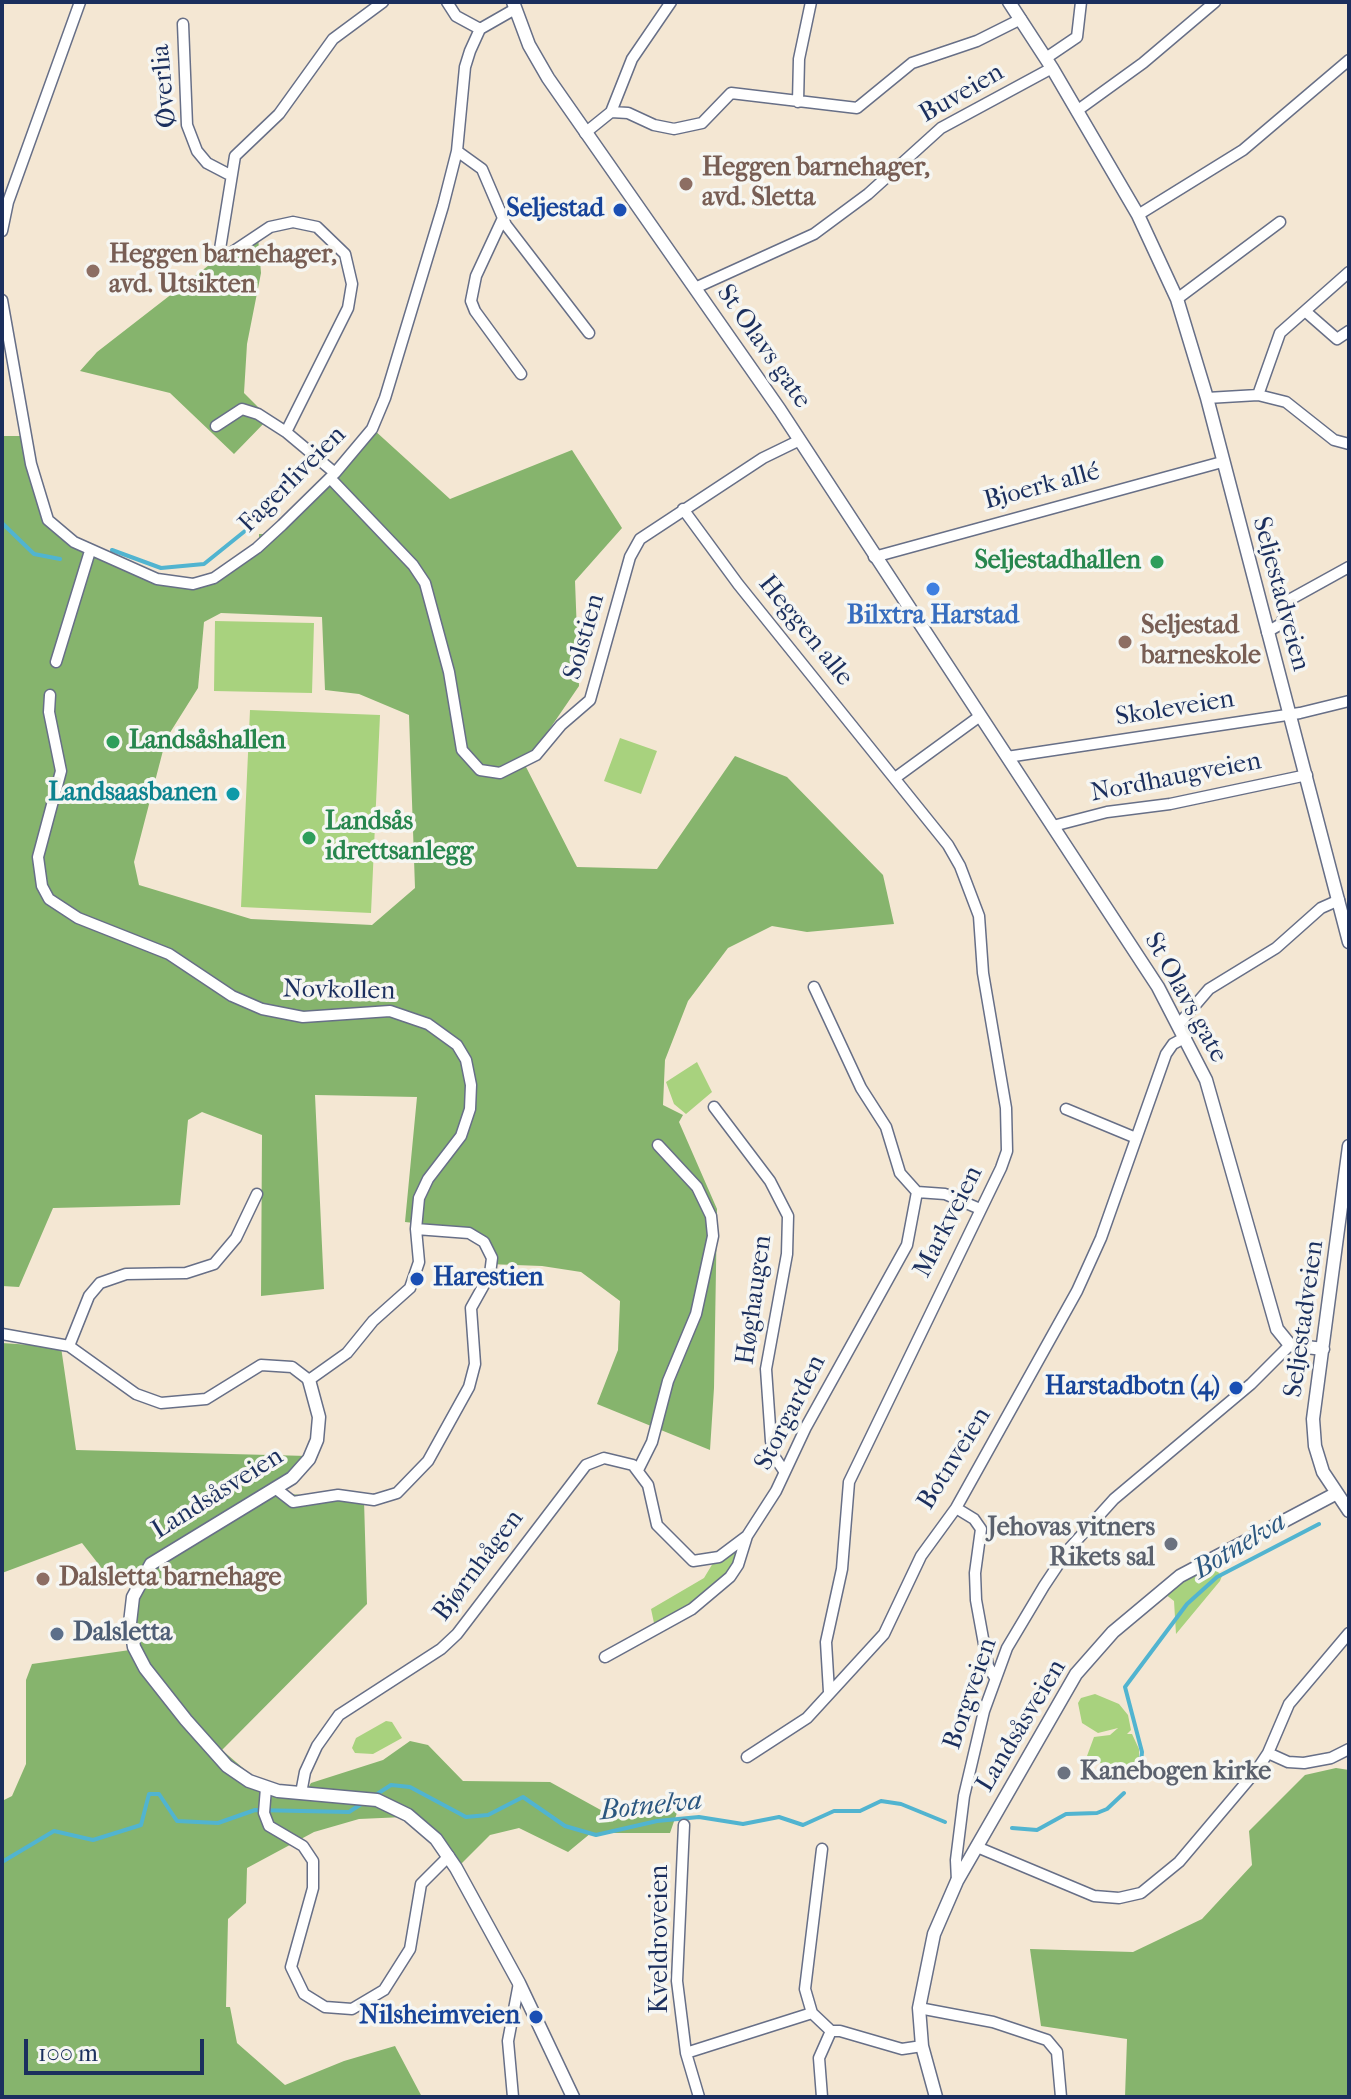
<!DOCTYPE html>
<html>
<head>
<meta charset="utf-8">
<style>
  body { margin:0 }
  #map { position:relative; width:1351px; height:2099px; overflow:hidden; background:#f4e7d3; font-family:"IM FELL French Canon",serif }
  canvas { display:block }
  .frame { position:absolute; inset:0; border:4px solid #1b2f5e; pointer-events:none }
  .scale { position:absolute; left:24px; top:2039px; width:180px; height:36px; box-sizing:border-box; border:4px solid #1b2f5e; border-top:0; padding-left:10px; font-size:24px; line-height:28px; white-space:nowrap; color:#1b2f5e; -webkit-text-stroke:6px #f6f6f2; paint-order:stroke }
</style>
</head>
<body>
<div id="map">
<canvas width="1351" height="2099"></canvas>
<div class="frame"></div>
<div class="scale">100 m</div>
</div>
<script>
const ctx = document.querySelector('canvas').getContext('2d');
ctx.lineJoin = 'round';
function paint(path, color) { ctx.fillStyle = color; ctx.fill(path, 'evenodd'); }
const toPath = rows => new Path2D(rows.map(r => 'M' + r).join(''));
function strokePath(path, color, width, dash) { ctx.strokeStyle = color; ctx.lineWidth = width; ctx.lineCap = dash ? 'butt' : 'round'; ctx.setLineDash(dash || []); ctx.stroke(path); }
function drawText(font, color, halo, rows, align = 'center') {
  ctx.font = font + ' "IM FELL French Canon",serif'; ctx.lineWidth = 7; ctx.setLineDash([]); ctx.textBaseline = 'middle'; ctx.strokeStyle = halo; ctx.fillStyle = color; for (const [text, x, y, turn = 0] of rows) {
    ctx.save(); ctx.translate(x, y); ctx.rotate((+turn || 0) * Math.PI / 180); ctx.textAlign = isNaN(turn) ? turn : align; if (halo) ctx.strokeText(text, 0, 0); ctx.fillText(text, 0, 0); ctx.restore();
  }
}
paint(toPath([
  [215,621,314,623,312,693,214,691],
  [250,710,380,715,371,913,241,907],
  [620,738,657,751,641,794,604,781],
  [697,1062,712,1092,686,1114,674,1104,666,1082],
  [739,1548,736,1562,713,1590,677,1613,654,1623,651,1609,704,1578,713,1563],
  [1215,1569,1222,1576,1220,1581,1176,1634,1174,1601,1165,1594,1194,1575],
  [1095,1694,1119,1704,1128,1715,1131,1730,1127,1734,1132,1734,1139,1749,1139,1758,1124,1776,1087,1756,1094,1737,1110,1735,1118,1728,1098,1733,1082,1723,1078,1703,1081,1698],
  [386,1721,392,1722,402,1738,373,1754,355,1753,352,1748,356,1738]
]), '#a8d27e');
paint(toPath([
  [258,237,261,273,247,344,244,393,269,418,234,454,170,393,80,371,97,352,222,255],
  [373,429,450,499,572,450,622,528,575,581,579,686,525,765,577,867,657,869,735,756,787,777,883,875,894,924,807,932,772,926,728,948,688,1001,665,1060,663,1105,683,1115,679,1122,717,1209,714,1388,710,1450,597,1404,618,1350,620,1301,581,1272,542,1266,488,1264,492,1248,468,1229,405,1222,417,1097,315,1095,324,1289,261,1296,262,1135,202,1112,188,1120,180,1205,53,1208,19,1287,2,1286,2,436,26,436,48,523,141,574,195,583,221,573,259,542,259,534,269,534],
  [221,613,322,617,325,690,359,694,409,715,415,888,372,925,251,919,139,885,134,862,166,739,198,688,204,622],
  [2,1343,61,1347,76,1450,308,1456,265,1492,364,1500,367,1604,222,1750,265,1787,308,1788,311,1783,383,1760,410,1741,428,1745,463,1781,550,1782,608,1814,647,1804,679,1807,670,1833,591,1833,568,1852,519,1828,490,1835,458,1867,404,1817,359,1819,314,1832,247,1868,246,1903,228,1919,226,2007,230,2007,237,2043,285,2085,344,2061,395,2046,422,2097,2,2097,2,1801,12,1796,26,1764,26,1680,32,1664,130,1650,123,1636,135,1590,107,1575,82,1543,2,1573],
  [1336,1768,1349,1770,1349,2097,1125,2097,1127,2039,1041,2026,1030,1949,1133,1952,1202,1919,1252,1865,1249,1831,1305,1775]
]), '#86b46d');
strokePath(toPath([
  [2,523,34,554,60,559],
  [112,550,161,568,204,564,276,506],
  [1130,1776,1141,1762,1142,1752,1125,1687,1187,1604,1217,1577,1319,1524],
  [374,1796,391,1785,410,1787,466,1817,488,1815,523,1797,565,1826,596,1835,657,1821,699,1817,743,1824,779,1817,803,1825,834,1811,860,1811,881,1801,901,1804,945,1822],
  [1012,1828,1037,1830,1066,1814,1097,1813,1107,1809,1124,1793],
  [2,1862,54,1831,93,1840,141,1825,149,1794,159,1794,177,1821,218,1823,255,1810,349,1812,363,1803]
]), '#51b4d0', 4);
const minor = toPath([
  [447,2,456,16,480,29],
  [183,24,187,125,197,151,207,163,230,175],
  [1046,58,1077,37,1081,2],
  [798,102,799,59,811,2],
  [1078,110,1143,63,1215,2],
  [611,112,628,113,654,125,674,129,702,123,731,93,857,108,912,63,977,41,1021,19],
  [585,133,611,112,632,59,671,2],
  [457,151,482,169,506,225,589,333],
  [1138,215,1243,150,1349,60],
  [503,218,476,276,471,301,475,311,521,374],
  [2,231,8,202,80,2],
  [695,288,814,234,868,194,941,128,1052,68],
  [1177,299,1280,222],
  [2,300,31,464,48,520,74,542,157,579,193,584,214,578,257,548,282,525,335,473,372,429,385,398,443,206,457,151,465,67,470,51,480,29,515,9],
  [1305,311,1337,339,1349,331],
  [1258,395,1286,402,1334,440,1349,444],
  [1207,398,1258,395,1280,333,1349,272],
  [216,426,242,409,258,414,286,432],
  [335,473,286,432,348,308,352,284,345,254,317,227,293,222,270,227,231,253,222,254,220,249,235,156,279,114,333,39,383,2],
  [330,478,413,565,425,583,449,672,462,750,480,770,500,773,536,755,561,725,590,700,630,557,640,539,763,458,800,440],
  [683,509,738,584,948,845,960,866,979,916,983,973,1006,1108,1007,1151,1001,1168,849,1482,842,1569,826,1642,829,1692],
  [874,557,1222,462],
  [1267,632,1281,624,1291,599,1349,567],
  [56,662,90,551],
  [1007,757,1300,713,1349,701],
  [895,778,980,716],
  [1053,826,1107,812,1170,804,1307,775],
  [814,987,861,1088,886,1127,900,1173,917,1192],
  [1179,1024,1209,989,1276,948,1321,908,1339,900],
  [714,1107,770,1181,788,1216,787,1254,766,1369,771,1441,774,1456,784,1471],
  [1066,1109,1136,1138],
  [2,1334,69,1346,136,1394,161,1403,206,1399,261,1365,292,1367,309,1380,347,1353,373,1321,410,1288,419,1262,416,1229,419,1198,428,1179,461,1136,470,1109,471,1085,466,1060,457,1045,428,1024,390,1011,303,1017,262,1009,232,996,169,954,78,918,49,899,42,886,38,857,61,771,49,712,50,695],
  [69,1346,89,1296,100,1283,126,1274,186,1273,214,1264,236,1238,257,1194],
  [638,1470,652,1442,668,1381,696,1314,713,1236,711,1216,697,1187,658,1145],
  [275,1488,293,1502,338,1495,374,1500,397,1493,428,1461,469,1387,475,1364,471,1308,490,1274,492,1258,484,1242,469,1233,416,1229],
  [956,1508,974,1519,981,1529,975,1573,976,1600,988,1666,995,1678],
  [605,1657,692,1609,730,1577,738,1565,747,1536,776,1491,806,1427,907,1245,917,1192,945,1194,980,1209],
  [1268,1753,1288,1762,1304,1763,1331,1758,1349,1749],
  [747,1757,807,1718,884,1634,921,1556,956,1508,1077,1291,1101,1238,1166,1054,1173,1044,1186,1037],
  [266,1788,264,1813,269,1826,303,1846,313,1861,313,1888,291,1967,304,1994,325,2007,352,2009,384,1990,410,1949,421,1884,449,1856],
  [301,1793,305,1772,317,1746,339,1715,441,1649,457,1634,586,1465,604,1458,633,1465,648,1485,657,1525,693,1561,719,1557,747,1536],
  [684,1825,677,1981,686,2053,699,2097],
  [977,1847,1094,1896,1119,1898,1141,1893,1179,1862,1256,1771,1268,1753,1289,1704,1349,1633],
  [822,1849,805,1989,812,2013,831,2031],
  [957,1881,956,1860,964,1796,984,1711,1007,1648,1044,1586,1068,1550,1114,1499,1251,1384,1290,1345],
  [919,2008,993,2022,1047,2040,1057,2052,1061,2097],
  [686,2053,812,2013],
  [513,2097,508,2041,519,1983],
  [822,2097,819,2058,831,2031,840,2031,902,2049,922,2046]
]);
const tertiary = toPath([
  [513,2,529,45,548,78,780,410,1158,987,1206,1080,1277,1329,1290,1345,1323,1349],
  [1009,2,1052,68,1138,215,1177,299,1207,398,1349,942],
  [1349,1146,1313,1419,1315,1446,1323,1472,1349,1511],
  [309,1380,319,1417,317,1440,309,1459,292,1478,151,1564,133,1597,130,1623,134,1647,145,1668,186,1720,227,1766,249,1781,278,1791,377,1800,408,1815,436,1839,456,1868,519,1983,573,2097],
  [936,2097,922,2046,919,2008,934,1934,957,1881,1076,1674,1113,1632,1180,1576,1335,1494]
]);
strokePath(minor, '#676f87', 13);
strokePath(tertiary, '#676f87', 15);
strokePath(minor, '#fff', 10);
strokePath(tertiary, '#fff', 12);
for (const [x, y, r, color] of [
  [686,184,8,"#8d6e63"],
  [620,210,8,"#1a4fb4"],
  [93,271,8,"#8d6e63"],
  [1157,562,8,"#2e9e5b"],
  [933,589,8,"#3f7fe0"],
  [1125,642,8,"#8d6e63"],
  [113,742,8,"#2e9e5b"],
  [233,794,8,"#0f9aa8"],
  [309,838,8,"#2e9e5b"],
  [417,1279,8,"#1a4fb4"],
  [1236,1388,8,"#1a4fb4"],
  [1171,1544,8,"#6b7280"],
  [43,1579,8,"#8d6e63"],
  [57,1634,8,"#5c6f8a"],
  [1064,1773,8,"#6b7280"],
  [536,2017,8,"#1a4fb4"]
]) { const dot = new Path2D(); dot.arc(x, y, r, 0, 2 * Math.PI); ctx.fillStyle = color; ctx.fill(dot); strokePath(dot, '#f6f6f2', 3); }
drawText('26px', '#1b2f5e', '#f6f6f2', [
  ["Øverlia",165,86,-95],
  ["Buveien",962,94,-30],
  ["St Olavs gate",763,347,55],
  ["Fagerliveien",293,480,-45],
  ["Bjoerk allé",1042,487,-15],
  ["Seljestadveien",1280,594,75],
  ["Heggen alle",805,631,51],
  ["Solstien",585,637,-74],
  ["Skoleveien",1175,709,-9],
  ["Nordhaugveien",1176,778,-11],
  ["Novkollen",339,991,1],
  ["St Olavs gate",1185,998,61],
  ["Markveien",949,1222,-63],
  ["Høghaugen",755,1300,-82],
  ["Seljestadveien",1305,1319,-82],
  ["Storgarden",791,1413,-63],
  ["Botnveien",955,1459,-58],
  ["Landsåsveien",218,1494,-32],
  ["Bjørnhågen",479,1566,-53],
  ["Borgveien",971,1694,-71],
  ["Landsåsveien",1022,1726,-59],
  ["Kveldroveien",661,1939,-90]
]);
drawText('bold 26px', '#785e54', '#f6f6f2', [
  ["Heggen barnehager,",702,169],
  ["avd. Sletta",702,199],
  ["Heggen barnehager,",109,256],
  ["avd. Utsikten",109,286],
  ["Seljestad",1141,627],
  ["barneskole",1141,657],
  ["Dalsletta barnehage",59,1579]
], 'left');
drawText('bold 26px', '#164399', '#f6f6f2', [
  ["Seljestad",604,210],
  ["Harestien",433,1279,"left"],
  ["Harstadbotn (4)",1220,1388],
  ["Nilsheimveien",520,2017]
], 'right');
drawText('bold 26px', '#27864d', '#f6f6f2', [
  ["Seljestadhallen",1141,562,"right"],
  ["Landsåshallen",129,742],
  ["Landsås",325,823],
  ["idrettsanlegg",325,853]
], 'left');
drawText('bold 26px', '#366cbe', '#f6f6f2', [
  ["Bilxtra Harstad",933,617]
]);
drawText('bold 26px', '#0d838f', '#f6f6f2', [
  ["Landsaasbanen",217,794]
], 'right');
drawText('bold 26px', '#5b616d', '#f6f6f2', [
  ["Jehovas vitners",1155,1529],
  ["Rikets sal",1155,1559],
  ["Kanebogen kirke",1080,1773,"left"]
], 'right');
drawText('bold 26px', '#4e5e75', '#f6f6f2', [
  ["Dalsletta",73,1634]
], 'left');
drawText('italic 28px', '#2b5780', '#f6f6f2', [
  ["Botnelva",1240,1547,-31],
  ["Botnelva",651,1807,-6]
]);
</script>
</body>
</html>
